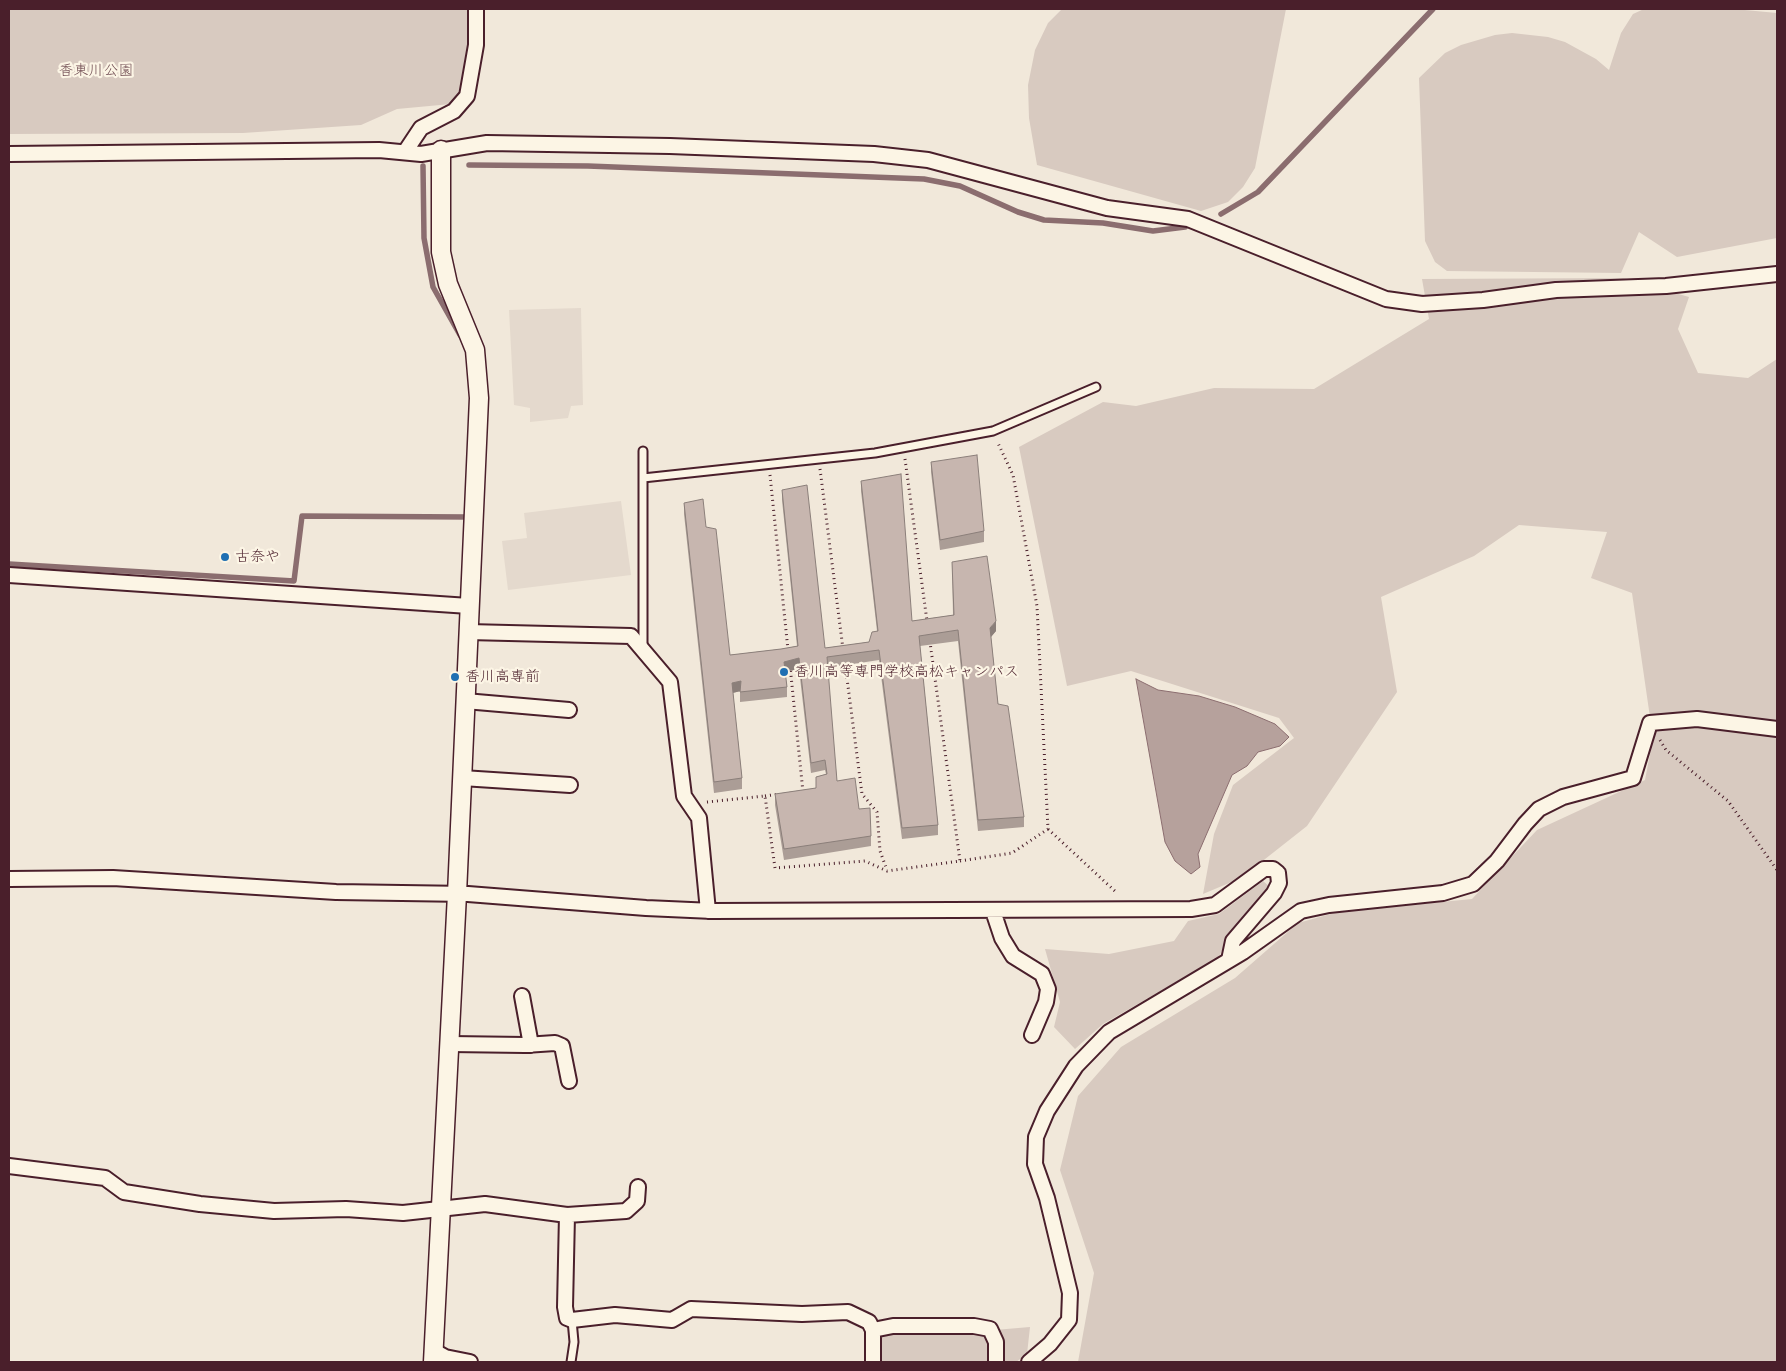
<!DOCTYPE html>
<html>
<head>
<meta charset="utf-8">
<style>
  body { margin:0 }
  #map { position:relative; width:1786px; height:1371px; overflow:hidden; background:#f1e8da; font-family:Itim,sans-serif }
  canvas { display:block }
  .frame { position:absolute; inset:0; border:10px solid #4a1f2b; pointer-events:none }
</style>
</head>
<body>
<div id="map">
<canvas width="1786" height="1371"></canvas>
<div class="frame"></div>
</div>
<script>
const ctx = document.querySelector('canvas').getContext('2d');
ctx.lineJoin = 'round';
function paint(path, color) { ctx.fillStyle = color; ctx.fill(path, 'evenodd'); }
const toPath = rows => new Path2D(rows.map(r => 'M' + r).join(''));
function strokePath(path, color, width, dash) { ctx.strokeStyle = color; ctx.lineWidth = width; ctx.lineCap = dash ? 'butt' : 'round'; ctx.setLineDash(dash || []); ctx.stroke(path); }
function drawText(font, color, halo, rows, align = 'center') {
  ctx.font = font + ' Itim,"Klee One",sans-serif'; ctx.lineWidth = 4.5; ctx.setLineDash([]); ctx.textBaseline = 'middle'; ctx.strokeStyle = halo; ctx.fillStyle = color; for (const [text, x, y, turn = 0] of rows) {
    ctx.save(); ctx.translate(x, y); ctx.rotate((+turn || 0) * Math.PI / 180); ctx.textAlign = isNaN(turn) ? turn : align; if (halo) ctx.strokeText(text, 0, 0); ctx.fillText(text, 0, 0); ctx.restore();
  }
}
paint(toPath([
  [581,308,583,405,571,406,568,418,530,422,530,408,514,405,509,310],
  [621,501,631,575,508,590,502,541,527,538,524,513]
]), '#e4d9cd');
paint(toPath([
  [9,9,469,9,468,59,463,86,451,104,397,109,361,125,243,133,9,134],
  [1062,9,1286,9,1255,168,1243,187,1228,202,1201,211,1037,165,1029,118,1028,85,1035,50,1048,23],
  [1644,9,1734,9,1777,13,1777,238,1677,257,1639,232,1621,273,1447,271,1435,262,1425,241,1419,78,1445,53,1461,45,1495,35,1512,33,1548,37,1565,42,1596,59,1609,70,1621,33,1633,14],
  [1623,278,1689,297,1678,329,1698,373,1748,378,1777,359,1777,1362,1078,1362,1094,1273,1060,1170,1078,1096,1121,1047,1235,978,1298,923,1338,912,1472,899,1537,830,1645,780,1653,738,1632,593,1591,578,1607,532,1519,525,1474,556,1381,597,1397,692,1307,826,1241,878,1203,894,1214,834,1233,785,1294,738,1279,718,1131,671,1067,686,1019,447,1103,402,1136,406,1214,388,1314,389,1429,319,1422,279],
  [1263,881,1269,886,1237,924,1218,958,1103,1024,1075,1049,1054,1027,1060,1002,1045,949,1109,954,1174,941,1188,921,1219,914],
  [1030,1327,1027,1354,1016,1362,879,1362,879,1338,891,1330,971,1332]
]), '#d8cac0');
const water = toPath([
  [1136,679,1158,690,1199,696,1235,707,1275,724,1289,737,1280,746,1258,752,1247,766,1232,775,1198,854,1200,867,1191,874,1175,861,1165,842,1136,679]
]);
paint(water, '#b6a19c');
strokePath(water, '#8b6d6f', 1);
strokePath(toPath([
  [469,165,588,166,924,179,960,186,1018,212,1044,220,1103,223,1153,231,1185,227],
  [423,166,424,238,433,287,460,335],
  [1221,214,1258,192,1433,9],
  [9,564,294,581,302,516,468,517,468,514]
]), '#8b6d6f', 5.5);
const service = toPath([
  [643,478,875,453,993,431,1096,387],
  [643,649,643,451],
  [571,1362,574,1342,572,1320]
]);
const minor = toPath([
  [405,152,421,128,454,111,467,96,476,45,476,9],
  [9,154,379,150,421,154,487,143,670,146,874,154,928,160,1107,208,1188,219,1386,299,1422,304,1483,300,1556,290,1666,286,1777,274],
  [9,575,469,606],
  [468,632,631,636,670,682,684,796,699,818,708,911],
  [465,701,569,710],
  [462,778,570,785],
  [9,879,113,878,336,892,468,894,646,908,713,911,1191,909,1215,905,1264,869,1273,869,1278,873,1279,883,1274,893,1233,941,1229,960],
  [993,911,1002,938,1013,956,1042,974,1048,989,1046,1002,1032,1035],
  [522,996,531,1045],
  [450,1044,525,1045,555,1043,562,1046,569,1081],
  [9,1166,105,1178,124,1192,200,1204,274,1211,346,1209,403,1213,485,1204,567,1215,565,1307,567,1318,572,1320,615,1315,672,1320,691,1309,802,1314,848,1312,869,1322,873,1330,873,1362],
  [567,1215,626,1211,637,1201,638,1187],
  [873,1330,893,1326,974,1326,990,1329,996,1342,996,1362],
  [434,1351,445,1357,470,1362],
  [1029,1362,1050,1344,1069,1320,1070,1293,1047,1198,1035,1164,1036,1137,1047,1111,1076,1066,1109,1032,1243,952,1301,911,1329,905,1443,893,1473,884,1497,861,1525,824,1539,809,1563,797,1633,778,1650,723,1697,719,1777,729]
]);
const tertiary = toPath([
  [433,1362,457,894,479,398,475,350,448,284,441,252,441,150]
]);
strokePath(service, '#4a1f2b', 11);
strokePath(minor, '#4a1f2b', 18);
strokePath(tertiary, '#4a1f2b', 21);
strokePath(toPath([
  [905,459,927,621],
  [820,469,843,649],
  [770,475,788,650],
  [845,663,862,794,877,812,880,851,887,870],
  [790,666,803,792],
  [1660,740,1666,750,1728,801,1777,870],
  [765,796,779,794],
  [707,802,765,796,775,868,865,861,887,871,960,861,930,642],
  [1048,829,1117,893],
  [960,861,1012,853,1048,829,1037,606,1013,475,997,441]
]), '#4a1f2b', 3, [1, 4]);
strokePath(service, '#fcf5e5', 7);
strokePath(minor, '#fcf5e5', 14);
strokePath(tertiary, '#fcf5e5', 18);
paint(toPath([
  [931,462,984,531,984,542,940,550,931,472],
  [861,481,912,621,953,615,952,562,996,631,991,637,998,704,1024,817,1024,827,978,831,958,641,920,646,938,825,938,835,902,839,879,660,827,668,837,781,859,809,871,836,871,846,784,860,775,805,775,794,816,788,816,777,826,774,825,770,811,773,799,669,785,672,787,687,787,697,740,702,740,691,733,693,742,778,742,789,714,793,684,514,684,503,706,527,730,655,781,649,797,646,782,500,782,490,825,648,869,642,877,631,861,491]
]), '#ab9d96');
paint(toPath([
  [996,621,996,631,990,638,990,628],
  [799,658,799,669,784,672,784,662],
  [741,681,741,691,732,693,732,683]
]), '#8b7f7a');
const building = toPath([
  [977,455,984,531,940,540,931,462,977,455],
  [901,474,912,621,954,615,952,562,987,556,996,621,990,628,998,704,1008,706,1024,817,978,820,958,630,919,636,938,825,902,828,879,650,827,657,837,781,855,778,859,809,870,808,871,836,784,849,775,794,816,788,816,777,827,774,825,760,811,763,799,658,784,662,787,687,740,692,741,681,732,683,742,778,714,782,684,503,703,499,706,527,716,529,730,655,781,649,798,646,782,490,807,485,825,648,869,642,872,632,878,631,861,481,901,474]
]);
paint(building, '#c7b6af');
strokePath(building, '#8b7f7a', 1);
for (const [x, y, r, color] of [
  [225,557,5,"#1f6fb2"],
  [784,672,5,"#1f6fb2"],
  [455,677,5,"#1f6fb2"]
]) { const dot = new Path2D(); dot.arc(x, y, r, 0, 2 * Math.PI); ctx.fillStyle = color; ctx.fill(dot); strokePath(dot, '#fcf5e5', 2); }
drawText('15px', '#6e4a50', '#fcf5e5', [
  ["香東川公園",96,71]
]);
drawText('15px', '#4a1f2b', '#fcf5e5', [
  ["古奈や",235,557],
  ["香川高等専門学校高松キャンパス",794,672],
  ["香川高専前",465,677]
], 'left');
</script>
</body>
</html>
